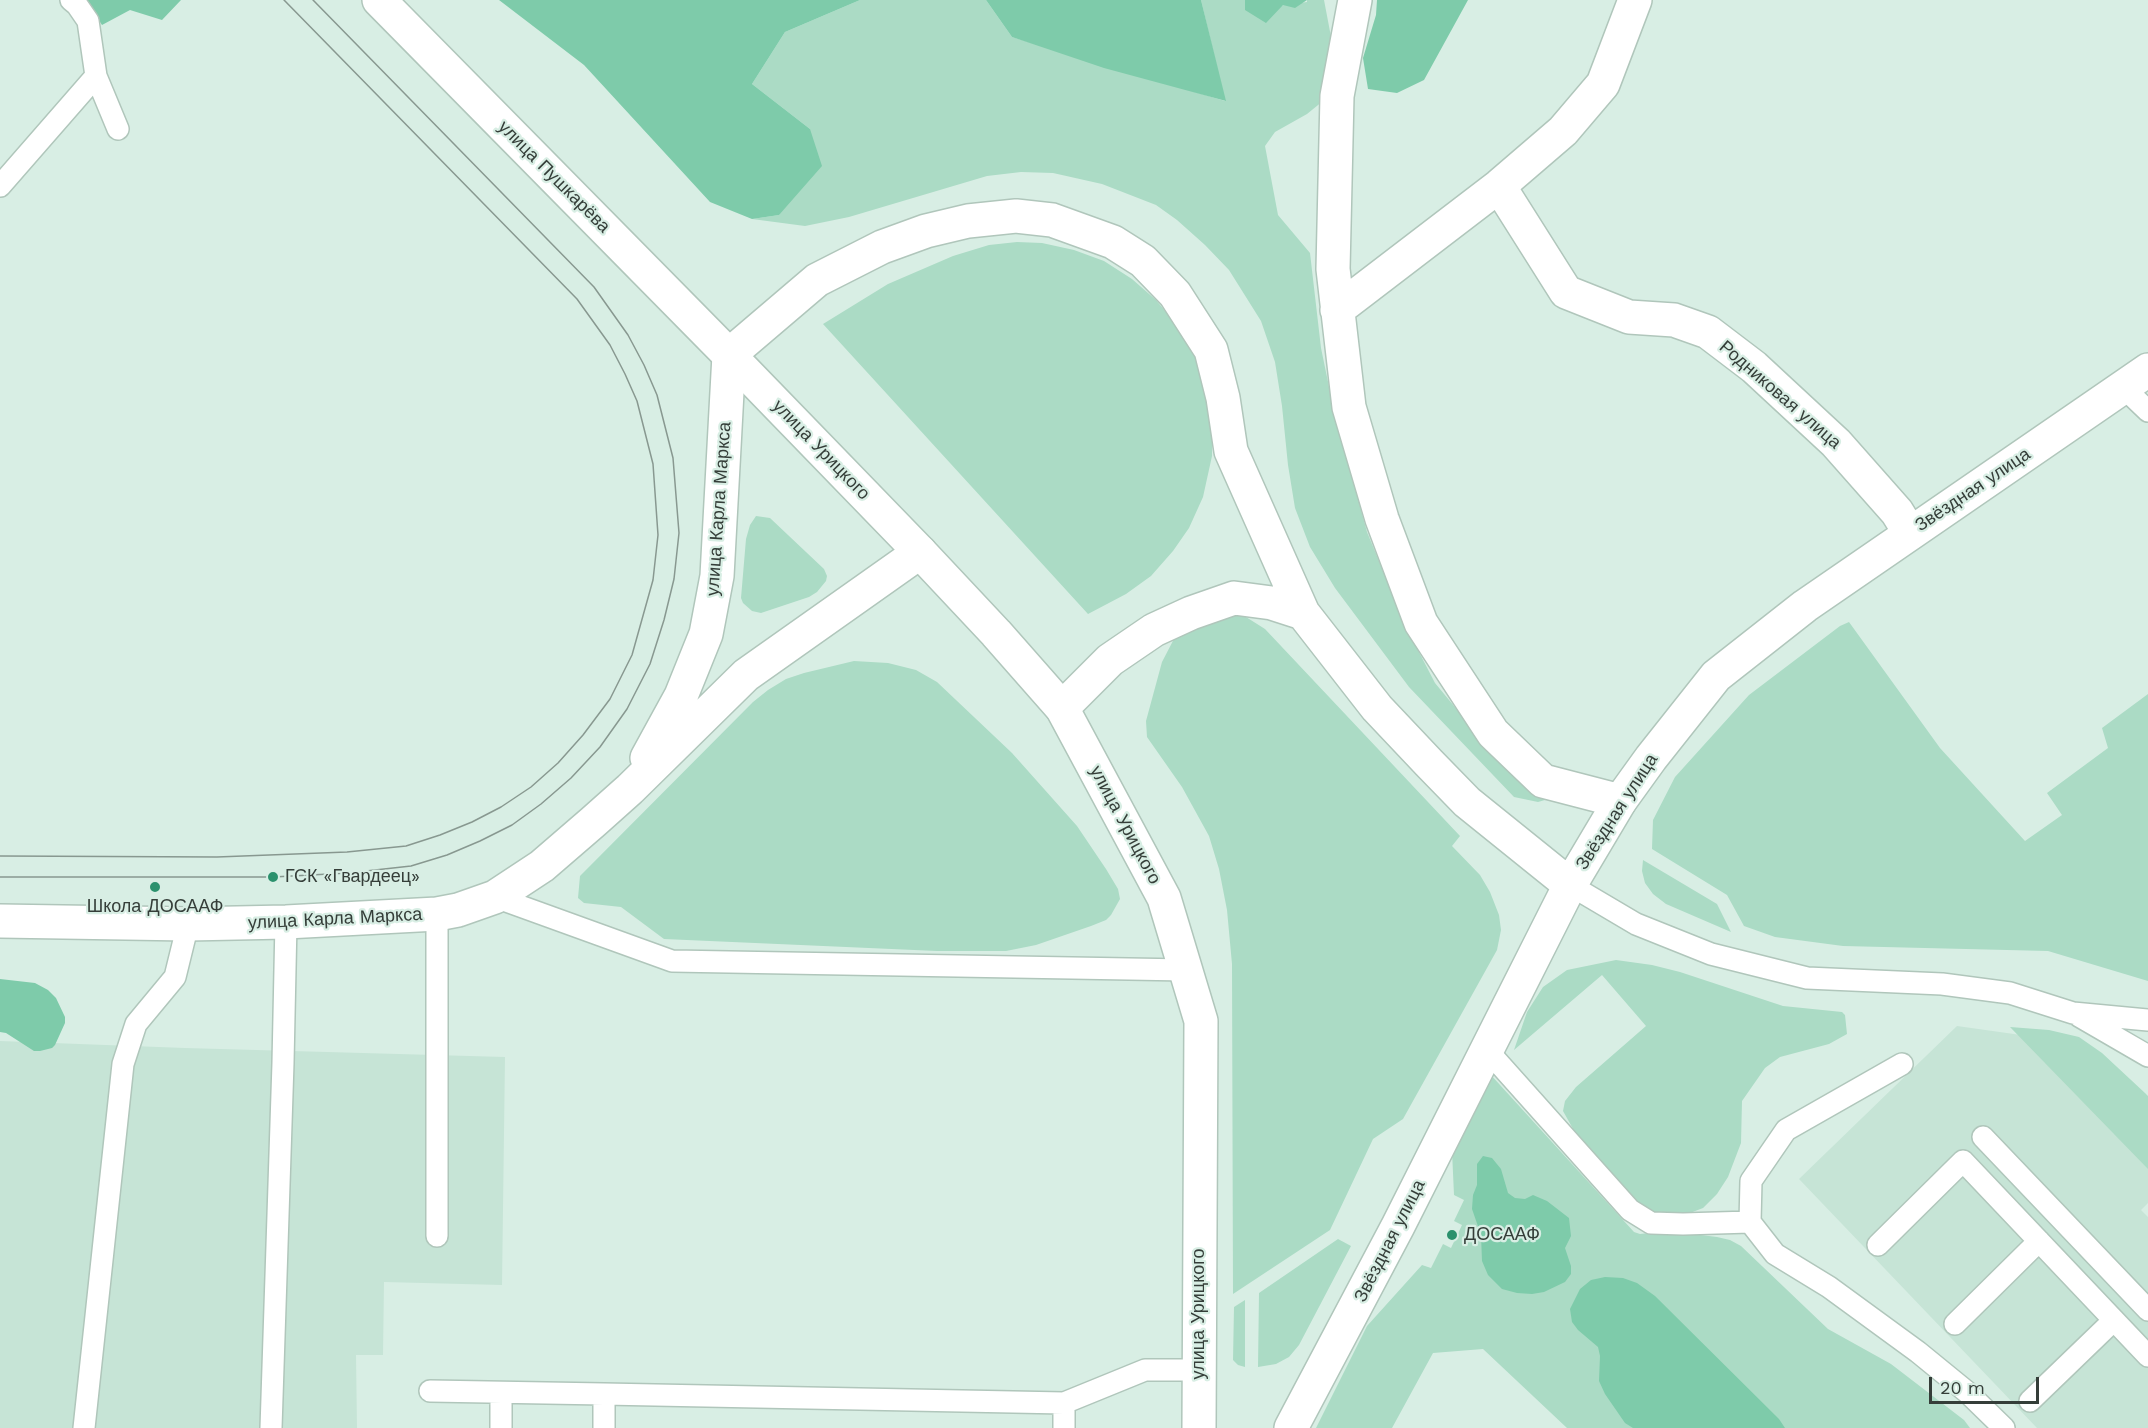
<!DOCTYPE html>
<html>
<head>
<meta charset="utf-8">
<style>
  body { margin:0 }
  #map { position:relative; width:2148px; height:1428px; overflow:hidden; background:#d8eee4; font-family:"Work Sans",sans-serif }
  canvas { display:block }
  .scale { position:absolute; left:1929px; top:1377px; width:110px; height:27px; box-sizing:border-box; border:3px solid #353e39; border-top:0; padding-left:8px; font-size:18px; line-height:21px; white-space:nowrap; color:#353e39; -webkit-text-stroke:4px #d8eee4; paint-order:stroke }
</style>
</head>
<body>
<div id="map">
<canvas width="2148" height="1428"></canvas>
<div class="scale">20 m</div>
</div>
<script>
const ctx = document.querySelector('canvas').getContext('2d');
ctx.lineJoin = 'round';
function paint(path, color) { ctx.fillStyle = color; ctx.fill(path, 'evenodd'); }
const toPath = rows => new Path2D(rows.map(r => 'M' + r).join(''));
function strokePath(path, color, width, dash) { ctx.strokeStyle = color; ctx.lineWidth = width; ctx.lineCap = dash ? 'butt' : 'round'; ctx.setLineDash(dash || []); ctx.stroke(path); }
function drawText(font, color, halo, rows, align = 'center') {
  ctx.font = font + ' "Work Sans",sans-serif'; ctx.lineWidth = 4.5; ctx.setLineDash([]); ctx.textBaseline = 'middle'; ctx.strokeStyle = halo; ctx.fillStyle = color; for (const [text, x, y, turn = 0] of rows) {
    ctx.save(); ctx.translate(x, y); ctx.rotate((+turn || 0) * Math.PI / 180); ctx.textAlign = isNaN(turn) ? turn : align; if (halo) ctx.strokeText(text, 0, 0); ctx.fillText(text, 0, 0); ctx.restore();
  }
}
paint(toPath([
  [1957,1026,2028,1036,2148,1159,2148,1203,2141,1210,2148,1217,2148,1428,2037,1428,1799,1179],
  [0,1041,185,1048,505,1057,502,1285,384,1282,383,1355,356,1355,357,1428,0,1428]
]), '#c6e4d6');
paint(toPath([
  [860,0,986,0,1012,37,1225,101,1201,0,1245,0,1245,10,1307,2,1307,0,1324,0,1332,42,1323,101,1307,114,1275,132,1265,146,1278,215,1310,253,1321,348,1333,406,1367,532,1407,629,1435,683,1468,723,1562,795,1538,802,1514,797,1409,687,1335,588,1310,547,1295,508,1288,465,1282,406,1275,362,1261,321,1229,270,1205,245,1177,220,1156,205,1102,184,1053,173,1021,172,987,176,849,217,805,226,752,219,779,215,810,129,752,84,785,32],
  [1017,242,1042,243,1074,250,1104,261,1132,279,1156,300,1175,323,1197,360,1212,421,1212,456,1203,497,1189,528,1173,551,1151,576,1126,594,1088,614,823,324,888,284,953,256,989,245],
  [756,516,770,518,824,569,827,576,826,581,817,592,809,597,761,613,752,611,743,603,741,598,746,539,750,525],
  [1228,612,1246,617,1265,629,1460,836,1452,846,1480,875,1490,892,1499,915,1501,930,1497,950,1403,1119,1373,1139,1330,1230,1233,1294,1232,964,1227,910,1219,869,1209,836,1182,787,1147,737,1146,721,1162,662,1175,637],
  [1849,622,1940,748,2025,841,2062,815,2047,793,2108,748,2102,728,2148,694,2148,981,2048,951,1843,946,1775,937,1744,926,1727,895,1652,849,1653,820,1675,777,1749,695,1840,626],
  [854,661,888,663,916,670,937,682,1012,753,1077,826,1106,869,1118,889,1120,899,1111,915,1106,920,1091,926,1036,945,1006,951,937,951,664,939,621,907,584,903,578,898,580,876,753,702,768,690,786,679,804,673],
  [1643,860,1717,904,1731,932,1666,904,1653,894,1645,883,1642,871],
  [1616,960,1652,965,1680,972,1783,1006,1842,1012,1845,1015,1847,1034,1829,1044,1780,1057,1765,1068,1742,1101,1741,1143,1728,1177,1717,1194,1703,1208,1690,1213,1668,1215,1650,1211,1634,1199,1577,1136,1563,1111,1565,1101,1576,1087,1646,1026,1602,975,1514,1050,1527,1012,1543,987,1567,970],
  [2010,1027,2049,1030,2079,1037,2102,1053,2145,1093,2148,1096,2148,1169],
  [1490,1074,1634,1232,1640,1234,1669,1231,1717,1237,1730,1240,1741,1246,1828,1329,1891,1364,1964,1420,1970,1428,1567,1428,1483,1349,1433,1353,1392,1428,1316,1428,1367,1326,1422,1265,1431,1268,1443,1244,1451,1248,1462,1225,1454,1221,1464,1200,1454,1195,1452,1151],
  [1338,1239,1351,1246,1299,1345,1289,1357,1276,1364,1258,1367,1259,1293],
  [1245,1300,1245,1367,1238,1365,1233,1360,1234,1307]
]), '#abdbc5');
paint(toPath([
  [85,0,181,0,162,20,130,10,102,25],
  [499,0,860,0,785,32,752,84,810,129,822,166,779,215,752,219,710,202,584,65],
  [986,0,1201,0,1226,101,1104,68,1012,37],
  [1245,0,1307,0,1295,8,1283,5,1266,23,1245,10],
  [1377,0,1468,0,1424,80,1397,93,1368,89,1363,58,1376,15],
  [0,979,35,983,48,990,56,998,65,1017,65,1023,55,1045,52,1048,40,1051,34,1051,6,1033,0,1032],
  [1483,1156,1492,1158,1501,1169,1508,1193,1515,1198,1525,1199,1533,1195,1547,1201,1569,1218,1571,1236,1565,1248,1571,1266,1571,1274,1565,1282,1544,1292,1532,1294,1517,1293,1502,1289,1488,1275,1482,1261,1481,1235,1472,1209,1473,1195,1477,1185,1477,1164],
  [1605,1277,1623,1278,1637,1283,1655,1296,1779,1419,1785,1428,1633,1428,1625,1423,1605,1394,1599,1381,1600,1356,1598,1347,1578,1330,1572,1322,1570,1309,1580,1289,1591,1280]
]), '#7ecbaa');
const service = toPath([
  [71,0,77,5,88,21,96,76],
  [0,186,96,76,118,129],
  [2124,388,2148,411],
  [1570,885,1636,924,1711,954,1807,978,1942,984,2010,993,2073,1013,2148,1020],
  [495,897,672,961,1186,970],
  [2079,1016,2148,1056],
  [1487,1050,1630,1210,1651,1223,1683,1224,1750,1222,1775,1254,1829,1287,1918,1352,1967,1392,2004,1428],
  [1983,1137,2148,1310],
  [1750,1222,1751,1181,1786,1130,1902,1064],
  [437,1236,437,914],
  [1878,1245,1963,1161,2148,1356],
  [1955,1324,2039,1241],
  [430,1391,604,1394],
  [2030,1401,2114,1320],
  [84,1428,123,1064,136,1024,175,977,188,924],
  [271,1428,283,1063,286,922],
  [501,1428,501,1393],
  [604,1428,604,1394,1064,1403,1145,1370,1199,1370],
  [1064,1428,1064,1403]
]);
const minor = toPath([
  [1355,0,1337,96,1333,269,1349,407,1382,519,1421,623,1493,733,1543,781,1620,801],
  [1499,186,1566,292,1629,317,1674,320,1708,332,1754,367,1836,443,1897,512,1910,533],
  [1337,310,1499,186,1563,131,1603,84,1635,0]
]);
const tertiary = toPath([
  [729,355,817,280,882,247,926,231,968,221,1016,216,1052,220,1113,242,1143,261,1175,294,1211,350,1223,398,1231,451,1303,613,1377,708,1429,763,1467,802,1570,885],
  [1062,708,1110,660,1154,630,1191,613,1234,598,1272,603,1303,613],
  [1291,1428,1398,1226,1570,885,1620,801,1651,758,1716,676,1805,606,2148,370]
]);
const secondary = toPath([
  [647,758,681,696,706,634,717,576,729,355],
  [0,921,188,924,286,922,437,914,458,910,495,897,542,866,593,822,630,789,746,675,920,552]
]);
const primary = toPath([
  [379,0,729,355,920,552,996,633,1062,708,1164,898,1201,1021,1199,1428]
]);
strokePath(service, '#b0c6bb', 24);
strokePath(minor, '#b0c6bb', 36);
strokePath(tertiary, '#b0c6bb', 36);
strokePath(secondary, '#b0c6bb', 36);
strokePath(primary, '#b0c6bb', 36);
strokePath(service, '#fff', 21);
strokePath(minor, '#fff', 33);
strokePath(tertiary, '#fff', 33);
strokePath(secondary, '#fff', 33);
strokePath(primary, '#fff', 33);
strokePath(toPath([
  [0,856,217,857,347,852,406,846,440,835,472,822,501,807,531,787,558,763,583,735,610,699,632,655,653,580,658,535,653,464,637,401,625,374,610,345,577,299,284,0],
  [0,877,273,877,348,873,411,866,447,855,480,841,512,825,541,804,571,778,600,747,627,709,650,664,664,620,674,579,679,533,673,458,657,395,644,365,628,335,594,287,313,0]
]), '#889890', 1.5);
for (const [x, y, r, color] of [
  [273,877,6,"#2b916d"],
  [155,887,6,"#2b916d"],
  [1452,1235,6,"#2b916d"]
]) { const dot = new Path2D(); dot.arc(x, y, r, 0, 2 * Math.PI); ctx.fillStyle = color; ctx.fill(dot); strokePath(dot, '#d8eee4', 2); }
drawText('18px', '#353e39', '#d8eee4', [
  ["улица Пушкарёва",554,177,45],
  ["Родниковая улица",1780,395,41],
  ["улица Урицкого",821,450,46],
  ["Звёздная улица",1973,490,-34],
  ["улица Карла Маркса",719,509,-86],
  ["Звёздная улица",1617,812,-57],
  ["улица Урицкого",1125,825,62],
  ["улица Карла Маркса",335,919,-3],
  ["Звёздная улица",1390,1241,-63],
  ["улица Урицкого",1199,1314,-90]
]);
drawText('18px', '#353e39', '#d8eee4', [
  ["ГСК «Гвардеец»",285,877],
  ["Школа ДОСААФ",155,907,"center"],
  ["ДОСААФ",1464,1235]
], 'left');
</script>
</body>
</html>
